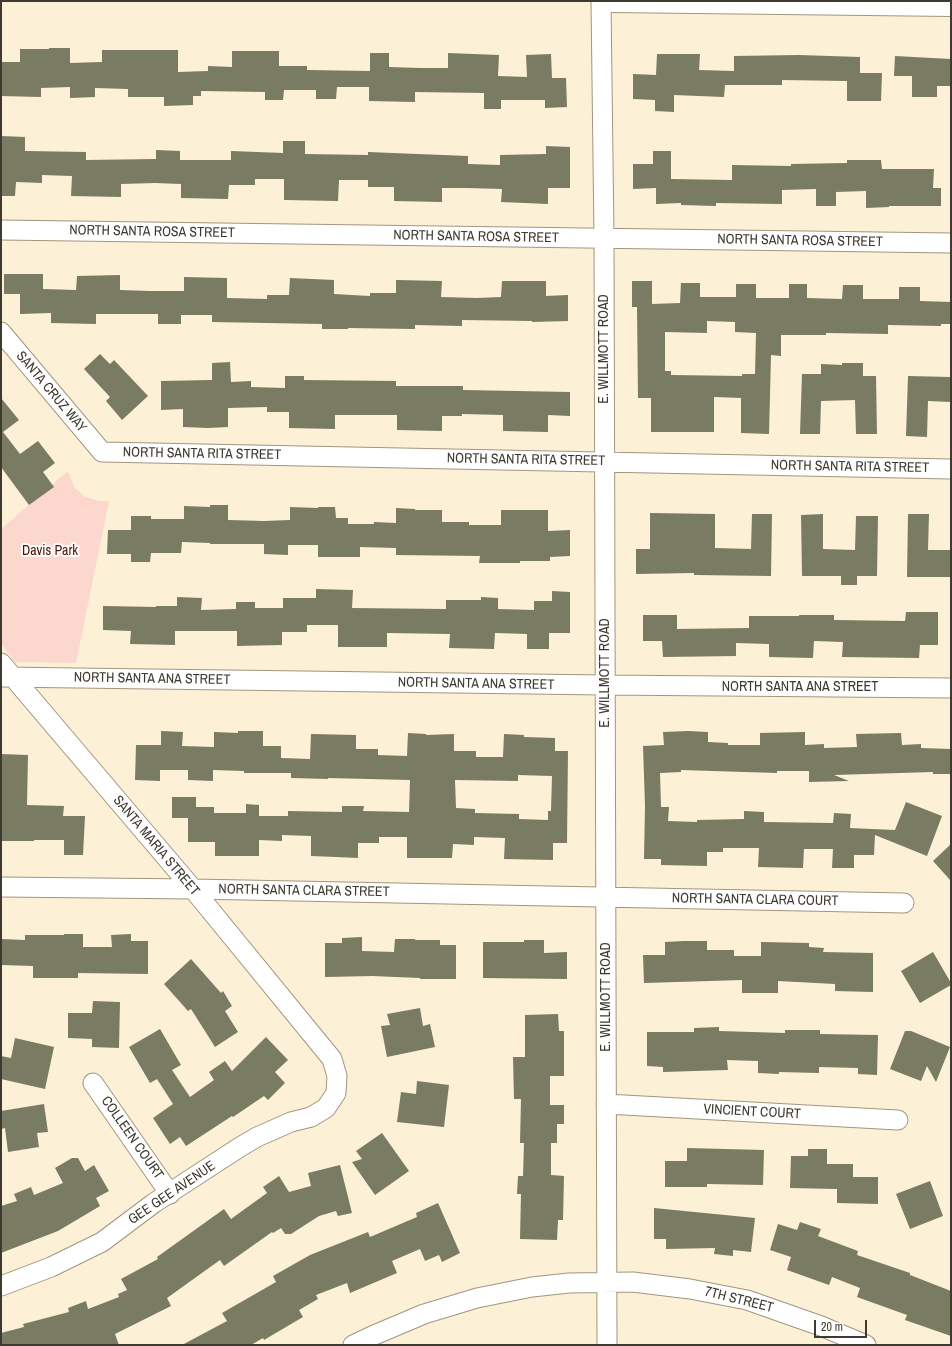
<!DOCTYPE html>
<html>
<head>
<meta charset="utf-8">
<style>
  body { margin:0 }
  #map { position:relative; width:952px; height:1346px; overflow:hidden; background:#fcf0d6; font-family:"Archivo Narrow",sans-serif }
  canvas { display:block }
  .frame { position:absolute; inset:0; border:2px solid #3e3a2f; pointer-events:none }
  .scale { position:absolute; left:814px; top:1320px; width:53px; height:18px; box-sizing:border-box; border:2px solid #3e3a2f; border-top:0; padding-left:5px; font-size:12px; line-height:14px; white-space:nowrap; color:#3e3a2f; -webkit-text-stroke:3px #fefefe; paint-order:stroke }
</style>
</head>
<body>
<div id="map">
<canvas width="952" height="1346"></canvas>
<div class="frame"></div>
<div class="scale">20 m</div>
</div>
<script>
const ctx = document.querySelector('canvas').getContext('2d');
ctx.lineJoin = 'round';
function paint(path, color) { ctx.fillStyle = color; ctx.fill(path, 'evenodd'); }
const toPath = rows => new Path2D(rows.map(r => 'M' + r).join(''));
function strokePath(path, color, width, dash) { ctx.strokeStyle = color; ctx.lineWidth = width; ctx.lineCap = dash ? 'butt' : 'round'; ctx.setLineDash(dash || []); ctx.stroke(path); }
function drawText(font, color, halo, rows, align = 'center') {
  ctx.font = font + ' "Archivo Narrow",sans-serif'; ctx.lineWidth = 4; ctx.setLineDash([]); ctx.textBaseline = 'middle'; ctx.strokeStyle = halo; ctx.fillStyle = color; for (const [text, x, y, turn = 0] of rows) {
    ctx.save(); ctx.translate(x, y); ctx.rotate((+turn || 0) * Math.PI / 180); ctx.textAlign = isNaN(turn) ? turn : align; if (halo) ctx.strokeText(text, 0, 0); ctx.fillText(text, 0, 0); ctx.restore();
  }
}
paint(toPath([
  [68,471,74,487,85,497,100,501,109,501,76,663,15,662,1,644,1,529]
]), '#fcd7cd');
paint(toPath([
  [49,48,70,48,70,63,102,62,102,50,178,50,178,72,208,71,208,66,232,67,232,51,279,51,279,66,307,66,307,70,370,71,370,53,389,53,389,67,421,68,448,68,448,53,499,55,498,76,527,77,526,55,551,54,552,78,566,78,567,107,545,108,545,100,501,100,501,109,484,109,484,93,415,92,415,102,369,101,369,87,337,87,336,99,316,99,316,90,284,90,283,100,265,100,265,92,201,91,201,96,193,96,193,105,164,106,164,97,128,97,128,89,95,88,95,97,70,98,70,87,41,88,41,97,1,96,1,62,20,62,20,49,49,49],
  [657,54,700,54,699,70,734,71,734,56,799,55,860,57,860,73,882,73,881,101,847,101,847,81,782,80,782,85,725,85,724,97,674,95,674,112,655,111,655,100,633,99,633,74,656,75],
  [895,56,951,59,951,86,937,86,937,97,912,97,912,76,894,76],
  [1,136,25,137,25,151,86,152,86,160,156,159,156,150,180,151,180,160,231,160,231,151,283,153,283,141,305,141,305,154,368,155,368,152,468,156,468,164,500,165,500,155,546,154,546,146,570,147,570,188,548,188,548,204,501,202,502,189,467,188,442,188,442,202,394,201,394,187,368,187,368,180,339,180,338,201,284,200,284,179,255,179,255,185,229,185,228,199,181,198,181,184,155,183,121,184,121,197,71,196,72,176,42,175,42,183,16,182,15,196,1,196],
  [653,151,671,151,671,179,732,180,732,165,791,166,791,164,847,163,847,160,881,160,882,169,934,169,933,188,941,188,941,206,889,206,889,207,866,208,866,191,836,192,836,206,816,206,816,189,782,190,782,204,716,203,716,206,681,205,681,203,656,204,656,188,633,189,633,164,653,164],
  [4,274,43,274,43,289,76,290,77,276,120,275,120,290,150,291,184,291,184,277,227,278,227,298,267,299,267,295,289,295,290,278,334,280,334,294,370,296,370,293,396,293,396,280,442,281,441,297,477,298,501,297,502,281,546,281,546,296,568,295,568,321,532,322,532,321,462,320,462,326,415,325,415,329,348,328,348,329,322,329,322,324,212,322,212,315,181,315,181,324,158,324,158,314,96,314,96,324,51,323,51,313,20,314,20,294,4,294],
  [632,281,652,281,652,304,680,303,681,283,700,283,700,297,736,297,736,284,756,284,756,298,789,298,789,284,807,284,807,298,842,299,843,285,863,285,863,299,899,299,899,287,920,287,920,301,951,302,951,324,941,324,941,326,888,325,888,334,826,333,826,335,781,335,781,356,771,355,769,434,741,433,741,398,714,397,714,432,651,432,651,398,638,398,637,307,632,307],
  [707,321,735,322,735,332,756,333,755,374,742,374,742,376,671,375,671,371,665,371,665,332,707,333],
  [100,354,110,364,114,360,148,396,122,420,106,401,110,397,84,369],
  [230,362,231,382,251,381,251,387,285,388,285,376,304,376,304,380,396,381,396,386,463,386,463,390,570,392,570,416,548,415,548,432,503,431,503,415,462,414,462,416,442,416,442,431,397,430,397,415,335,415,335,429,289,428,289,412,267,412,267,407,228,408,228,427,208,428,183,427,183,409,161,410,161,381,212,380,212,363],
  [842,363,863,363,863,376,876,376,877,434,856,434,855,400,821,401,820,434,800,434,802,374,821,374,821,364,842,365],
  [908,376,951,377,951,402,928,401,927,437,906,436],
  [1,398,19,420,3,432,20,454,38,441,55,463,43,472,54,487,29,505,1,467],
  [210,505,228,505,228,520,264,521,290,520,290,507,318,508,318,507,335,507,336,518,348,518,348,524,374,524,374,522,396,523,396,508,415,509,415,510,442,510,442,522,469,522,469,525,501,525,501,510,548,510,548,531,570,530,570,556,550,557,550,561,520,561,520,563,479,563,480,556,396,555,396,548,360,547,360,557,318,557,318,545,288,545,288,555,264,554,264,544,210,544,210,543,182,542,181,553,151,553,150,562,131,562,131,554,107,554,108,530,131,530,131,516,151,516,151,519,184,519,184,506,210,507],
  [650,513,715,514,715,548,751,549,752,514,772,514,771,576,694,575,694,573,636,574,636,549,650,549],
  [823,514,823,549,855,550,856,516,878,516,877,576,857,576,857,585,841,585,841,576,802,576,801,515],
  [908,514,929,514,928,550,951,550,951,577,907,577],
  [316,589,353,590,352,608,446,609,446,600,481,600,481,597,498,598,498,609,534,610,534,601,552,601,552,591,570,592,570,633,549,633,549,649,527,649,527,634,495,633,494,649,449,648,450,634,387,633,387,647,338,647,338,625,307,625,307,632,282,632,282,645,237,646,237,631,175,631,175,645,130,644,131,631,103,630,103,606,156,607,156,606,177,606,177,597,202,598,201,610,236,609,236,602,255,602,255,608,283,608,283,598,316,598],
  [906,612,938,612,938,645,920,645,919,658,842,657,843,642,814,641,813,658,769,657,769,644,736,643,736,656,663,657,662,641,643,641,643,615,677,615,677,629,749,628,749,616,799,616,799,615,834,615,834,620,905,621],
  [161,731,183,732,182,746,214,747,214,732,238,733,238,731,263,731,263,746,281,746,281,758,310,759,311,734,356,735,356,749,378,749,378,755,407,756,408,733,426,734,426,735,454,734,454,751,476,751,476,757,503,757,504,734,524,735,524,737,555,738,555,751,568,751,567,843,553,843,553,860,504,859,505,838,474,837,474,845,453,844,452,858,407,858,407,837,379,837,379,843,358,843,358,858,336,857,311,856,311,836,282,835,282,841,259,840,259,856,215,856,215,842,188,842,188,818,172,818,172,797,196,797,196,807,214,807,214,813,246,813,246,804,259,805,259,816,288,816,288,811,342,812,342,806,364,806,363,811,409,812,410,780,328,778,328,779,291,778,291,773,244,773,244,771,213,770,213,781,188,780,188,770,160,770,160,781,135,780,136,745,161,745],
  [518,775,552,776,551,811,548,811,548,820,519,819,519,814,475,813,475,809,456,808,455,780,518,781],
  [688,731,708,732,708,742,728,743,728,745,760,745,760,733,805,732,805,745,824,744,824,748,857,747,856,734,901,733,902,745,921,744,921,748,951,749,951,774,933,774,933,772,834,775,849,781,809,782,809,771,777,771,777,773,681,770,681,772,660,773,661,807,669,807,668,821,697,822,697,820,744,819,744,811,764,812,764,822,833,823,834,813,851,814,850,828,895,830,906,802,942,816,927,856,875,835,874,855,854,855,854,868,832,868,833,849,804,849,803,868,758,867,759,848,723,848,723,852,707,852,707,866,661,865,661,859,644,859,645,806,643,746,664,745,663,732],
  [1,754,28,755,27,805,64,806,63,816,85,816,83,855,64,855,64,840,34,840,34,841,1,841],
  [951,844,951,881,933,861],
  [64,934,83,934,83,947,112,947,111,935,131,934,131,941,148,941,148,974,78,973,78,978,33,978,33,966,1,965,1,939,25,940,25,935,64,935],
  [362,937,362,951,394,952,395,939,415,939,415,940,440,940,440,945,456,945,456,979,420,979,420,978,372,976,325,977,325,943,342,943,342,938],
  [524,940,544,940,544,953,567,952,567,979,483,978,483,942,524,942],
  [684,941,707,941,707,950,734,950,734,956,761,956,761,942,809,943,809,947,824,948,823,952,873,953,873,992,835,991,835,984,778,981,778,993,742,993,742,980,644,983,643,955,665,955,665,942],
  [933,952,951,983,951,985,920,1003,901,971],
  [191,959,221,993,223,991,232,1006,225,1011,238,1032,215,1047,191,1009,188,1011,164,984],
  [93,1001,120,1002,119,1048,92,1047,92,1039,68,1038,68,1013,92,1013],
  [420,1008,423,1026,430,1024,435,1047,387,1057,381,1026,390,1025,387,1014],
  [558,1014,559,1031,564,1031,564,1076,550,1076,550,1105,564,1105,564,1124,557,1124,557,1143,551,1143,551,1175,564,1176,563,1220,558,1220,557,1240,520,1239,521,1194,517,1194,518,1176,523,1176,524,1143,520,1143,521,1099,514,1099,513,1057,525,1057,525,1015],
  [719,1027,719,1031,785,1033,785,1030,820,1030,820,1034,878,1035,877,1075,858,1074,858,1068,819,1067,819,1073,779,1072,779,1074,758,1073,758,1061,727,1060,728,1070,663,1072,663,1067,647,1066,647,1032,694,1032,694,1028],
  [160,1029,181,1065,172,1070,190,1097,214,1080,209,1072,225,1061,232,1071,266,1037,288,1060,275,1072,285,1083,268,1100,264,1096,233,1117,232,1116,186,1146,180,1137,170,1144,153,1118,173,1104,157,1079,150,1083,129,1047],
  [905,1031,911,1031,950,1047,936,1082,927,1066,921,1081,890,1069],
  [15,1038,54,1047,45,1089,1,1079,1,1056,11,1058],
  [417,1081,449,1085,444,1127,397,1122,401,1092,416,1094],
  [44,1104,48,1132,37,1133,39,1147,8,1152,5,1128,1,1129,1,1111],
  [382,1133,409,1171,375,1195,352,1162,362,1159,356,1151],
  [687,1148,764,1150,763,1185,707,1184,707,1187,665,1187,665,1161,687,1161],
  [808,1149,827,1149,827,1164,853,1164,853,1177,878,1177,878,1204,837,1203,837,1189,790,1188,791,1156,808,1156],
  [72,1158,78,1158,85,1171,94,1165,109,1191,96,1198,100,1206,58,1231,1,1253,1,1206,17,1201,14,1194,31,1187,34,1195,63,1183,55,1168],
  [340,1165,352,1213,338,1216,336,1211,319,1216,291,1234,285,1234,281,1228,273,1233,272,1232,224,1266,220,1260,167,1298,171,1306,115,1334,119,1345,1,1345,1,1333,24,1327,23,1324,69,1312,68,1308,86,1301,88,1309,119,1297,118,1294,127,1290,121,1279,158,1259,157,1257,224,1209,231,1219,267,1193,263,1187,279,1176,289,1192,311,1186,308,1173],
  [930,1181,943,1216,910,1229,896,1194],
  [438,1203,460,1253,442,1262,439,1255,425,1261,420,1249,392,1261,397,1273,350,1293,347,1283,316,1295,318,1299,299,1310,303,1317,264,1340,263,1338,251,1345,182,1345,227,1321,222,1313,276,1282,273,1276,310,1255,368,1232,370,1237,417,1217,416,1213],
  [654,1208,755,1218,751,1252,733,1250,733,1256,714,1254,715,1248,666,1249,666,1239,654,1239],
  [800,1222,821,1229,818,1236,858,1251,857,1255,910,1273,910,1275,951,1291,951,1336,905,1320,907,1315,857,1297,860,1288,832,1277,829,1285,787,1270,791,1257,770,1250,778,1224,797,1230]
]), '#797b62');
const minor = toPath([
  [601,1,604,238,607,1345],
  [1,230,951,243],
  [1,332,102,452,951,469],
  [1,663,193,889,332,1059,337,1076,336,1093,326,1108,311,1117,291,1122,257,1137,240,1147,154,1203,102,1242,51,1267,1,1286],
  [1,677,605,685,951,688],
  [1,887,193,889,904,903],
  [93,1083,170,1194],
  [606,1104,898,1120],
  [353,1345,372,1336,424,1314,477,1298,532,1287,569,1283,633,1282,690,1289,747,1300,821,1326,866,1345]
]);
const major = toPath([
  [610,1,951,5]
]);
strokePath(minor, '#a1967e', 21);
strokePath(major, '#a1967e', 24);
strokePath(minor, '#fff', 19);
strokePath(major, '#fff', 22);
drawText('14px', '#3e3a2f', '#fefefe', [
  ["NORTH SANTA ROSA STREET",152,232,1],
  ["NORTH SANTA ROSA STREET",476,237,1],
  ["NORTH SANTA ROSA STREET",800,241,1],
  ["E. WILLMOTT ROAD",604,349,-90],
  ["SANTA CRUZ WAY",51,392,50],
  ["NORTH SANTA RITA STREET",202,454,1],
  ["NORTH SANTA RITA STREET",526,460,1],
  ["NORTH SANTA RITA STREET",850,467,1],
  ["E. WILLMOTT ROAD",605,673,-90],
  ["NORTH SANTA ANA STREET",152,679,1],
  ["NORTH SANTA ANA STREET",476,684,1],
  ["NORTH SANTA ANA STREET",800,687],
  ["SANTA MARIA STREET",156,846,50],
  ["NORTH SANTA CLARA STREET",304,891,1],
  ["NORTH SANTA CLARA COURT",755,900,1],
  ["E. WILLMOTT ROAD",606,997,-90],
  ["VINCIENT COURT",752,1112,3],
  ["COLLEEN COURT",132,1138,55],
  ["GEE GEE AVENUE",172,1193,-34],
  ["7TH STREET",739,1300,14]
]);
drawText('14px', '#4f1203', '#fefefe', [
  ["Davis Park",50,551]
]);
</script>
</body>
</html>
